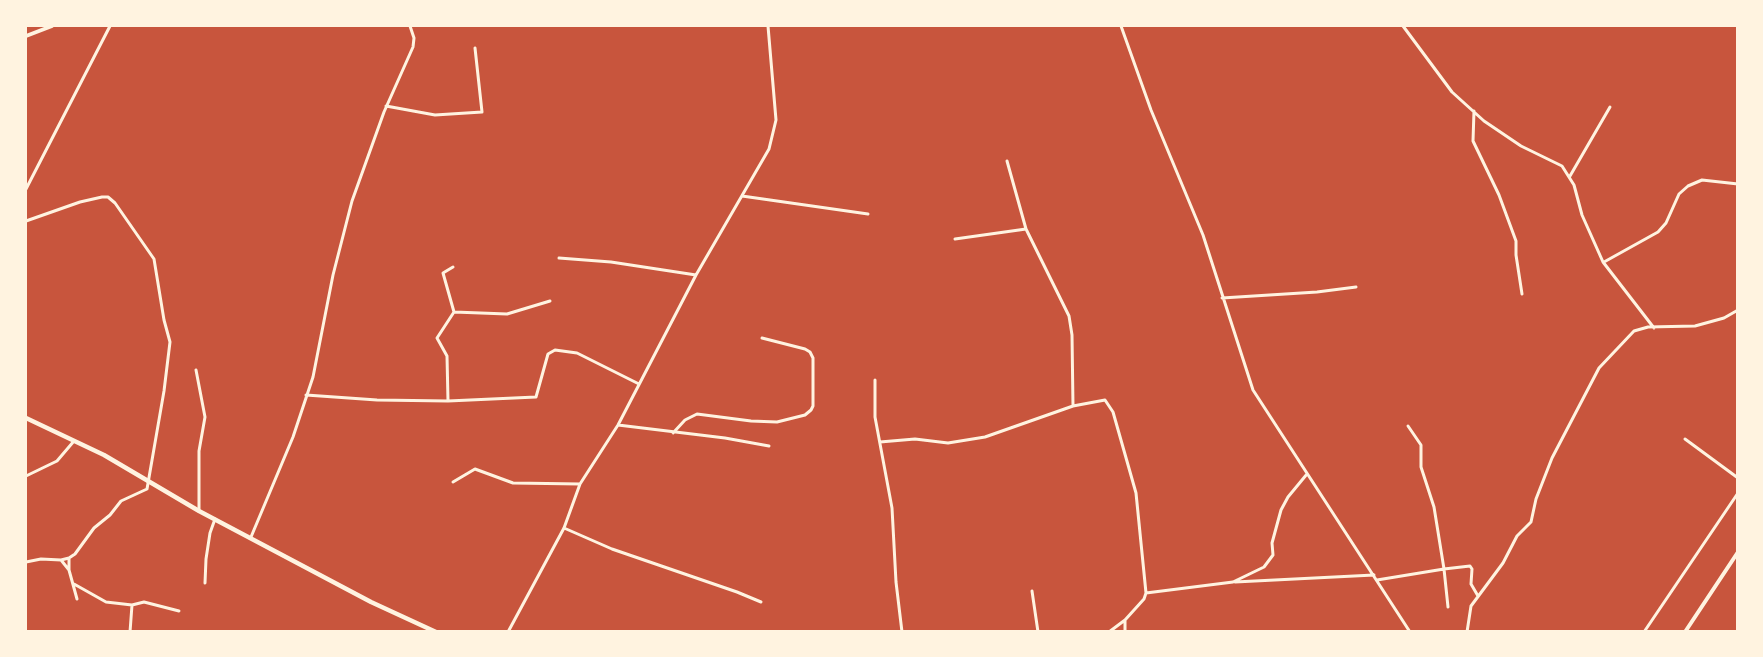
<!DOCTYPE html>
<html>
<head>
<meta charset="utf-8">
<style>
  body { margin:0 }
  #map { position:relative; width:1763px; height:657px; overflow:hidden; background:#c8553d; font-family:"Zilla Slab",serif }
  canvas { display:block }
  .frame { position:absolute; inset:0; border:27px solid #fff3e0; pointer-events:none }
</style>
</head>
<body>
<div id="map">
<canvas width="1763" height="657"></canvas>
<div class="frame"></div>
</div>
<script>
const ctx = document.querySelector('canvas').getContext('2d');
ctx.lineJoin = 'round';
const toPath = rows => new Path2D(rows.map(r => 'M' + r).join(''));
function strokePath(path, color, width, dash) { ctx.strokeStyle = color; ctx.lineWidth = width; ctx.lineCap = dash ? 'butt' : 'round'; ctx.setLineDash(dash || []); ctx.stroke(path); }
strokePath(toPath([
  [1121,26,1151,110,1203,235,1253,390,1410,632],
  [1403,26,1452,92,1484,121,1521,146,1562,166,1574,185,1582,215,1603,262,1654,328],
  [386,106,435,115,482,112,475,48],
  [1474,111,1473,141,1499,195,1516,241,1516,255,1522,294],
  [1007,161,1026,229,1069,316,1072,335,1073,406],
  [1570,176,1610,107],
  [26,189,110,26],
  [742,196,868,214],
  [26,221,80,202,102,197,108,197,115,203,154,259,164,320,170,342,164,391,147,489,121,501,110,515,94,528,75,554,69,558,61,560,41,559,26,562],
  [955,239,1026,229],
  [559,258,611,262,696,275],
  [1604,262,1658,232,1666,223,1679,194,1688,186,1702,180,1738,184],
  [453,267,443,273,454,312],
  [1222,298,1317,292,1356,287],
  [454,312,437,338,447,356,448,401,536,397,548,354,555,350,577,353,639,384],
  [454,312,507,314,550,301],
  [196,370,205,417,199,451,199,511],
  [875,380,875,417,892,508,896,582,902,632],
  [306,395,377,400,448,401],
  [618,425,725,438,769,446],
  [673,433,685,420,697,414,751,421,777,422,805,415,811,410,813,406,813,358,810,352,805,349,762,338],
  [1685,439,1738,478],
  [880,442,915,439,948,443,985,437,1073,406,1105,400,1113,412,1136,493,1146,593,1144,599,1125,620],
  [26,476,57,461,74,441],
  [453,482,475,469,513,483,580,484],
  [564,528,612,549,737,592,761,602],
  [251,537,293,437,313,377,333,275,352,201,384,112,413,47,414,38,410,26],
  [69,558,69,570,77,599],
  [61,560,69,570],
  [1377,580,1444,569,1434,507,1421,467,1421,445,1408,426],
  [1235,582,1374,575],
  [205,583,206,559,210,533,215,519],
  [74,584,106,602,132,605,144,602,179,611],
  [1032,591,1038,632],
  [1146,593,1233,582,1264,567,1273,555,1272,543,1281,510,1288,497,1307,474],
  [1448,607,1444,569,1470,566,1472,569,1471,584,1478,596],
  [130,632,132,605],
  [508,632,564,528,580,484,618,425,696,275,769,149,776,120,768,26],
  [1109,632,1125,620,1125,632],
  [1467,632,1471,606,1503,563,1517,536,1531,522,1536,499,1552,458,1599,368,1634,331,1648,327,1695,326,1724,318,1738,310],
  [1644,632,1738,493]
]), '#fff3e0', 3);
strokePath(toPath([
  [1685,632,1738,552]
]), '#fff3e0', 4);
strokePath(toPath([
  [26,36,52,26]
]), '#fff3e0', 4);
strokePath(toPath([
  [26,418,104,455,199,511,371,602,436,632]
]), '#fff3e0', 4.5);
</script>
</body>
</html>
